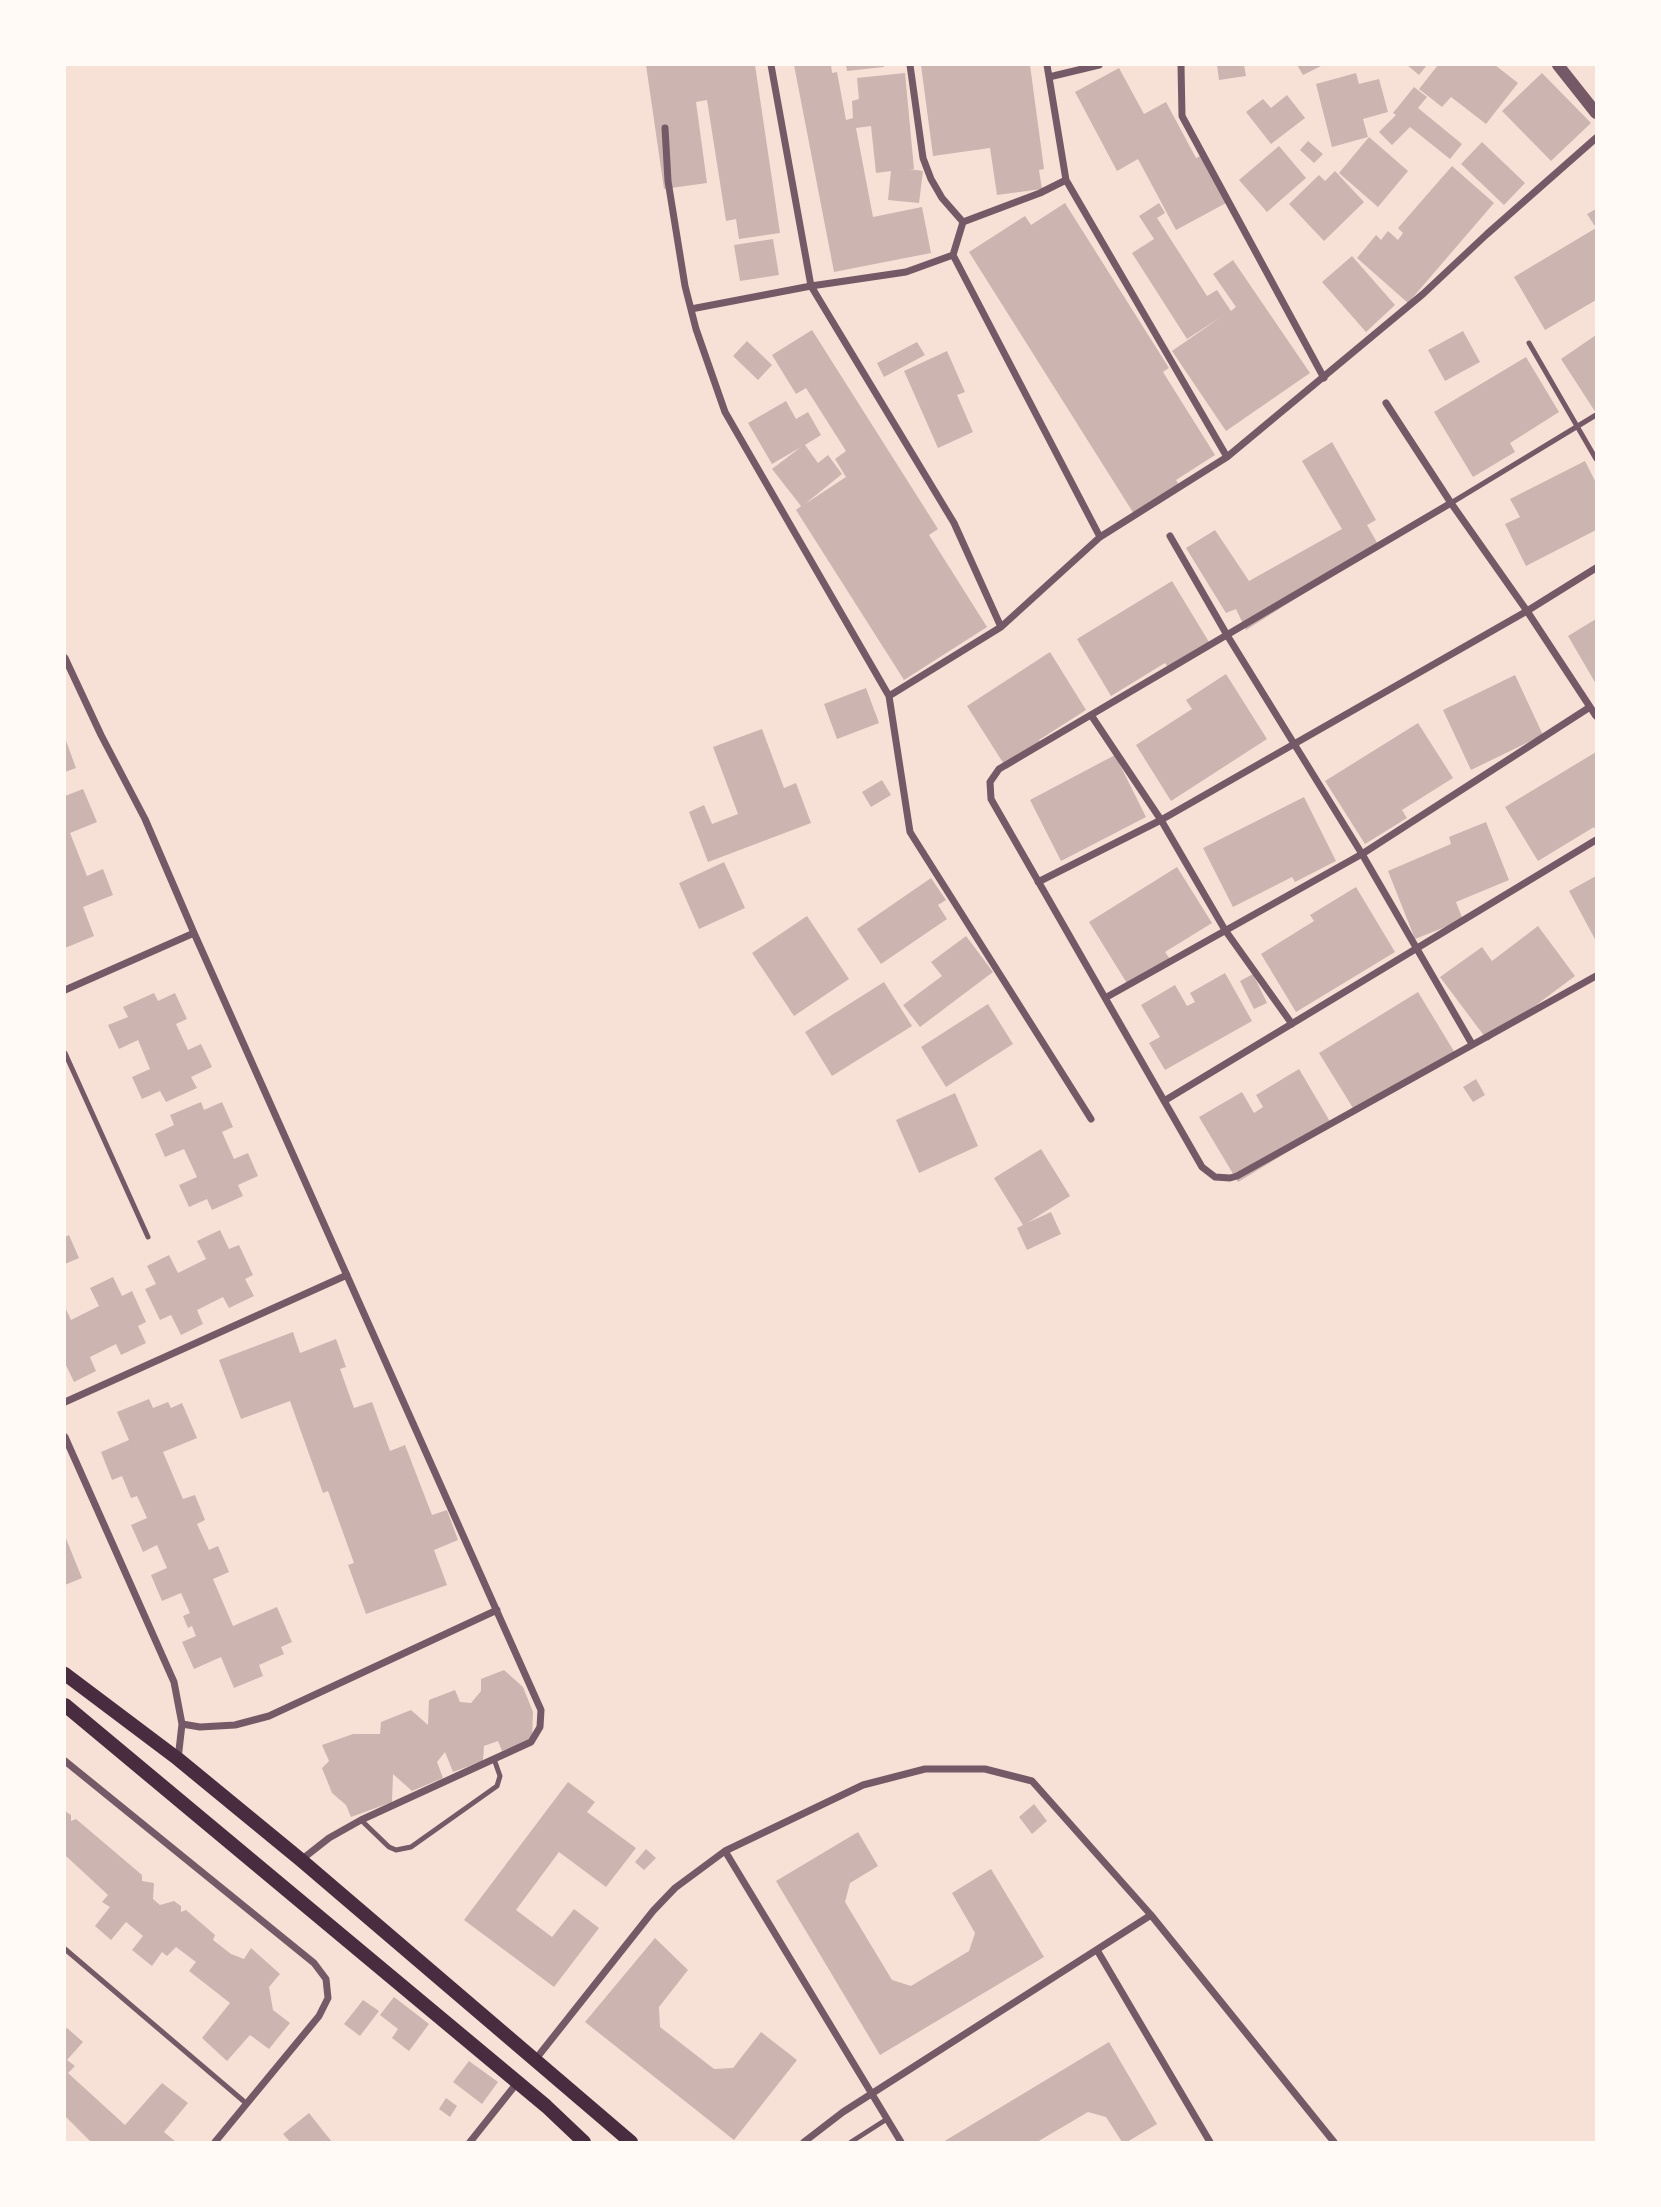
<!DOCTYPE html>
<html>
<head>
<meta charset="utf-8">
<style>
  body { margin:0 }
  #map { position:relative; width:1661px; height:2207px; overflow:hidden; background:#f7e1d7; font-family:Figtree,sans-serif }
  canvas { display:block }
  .frame { position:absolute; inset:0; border:66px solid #fffaf5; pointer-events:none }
</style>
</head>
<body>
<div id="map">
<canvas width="1661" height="2207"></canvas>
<div class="frame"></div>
</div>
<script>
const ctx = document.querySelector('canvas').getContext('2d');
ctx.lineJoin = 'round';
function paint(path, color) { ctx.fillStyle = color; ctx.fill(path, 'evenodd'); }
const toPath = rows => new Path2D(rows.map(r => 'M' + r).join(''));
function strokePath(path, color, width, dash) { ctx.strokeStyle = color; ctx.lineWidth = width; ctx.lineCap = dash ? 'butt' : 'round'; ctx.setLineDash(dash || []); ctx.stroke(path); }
paint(toPath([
  [646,65,755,65,780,233,739,239,736,219,726,221,707,100,696,102,707,183,664,189],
  [794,65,831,65,832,73,837,72,846,120,853,118,852,101,859,99,857,78,905,73,914,169,909,169,923,171,919,203,888,200,891,171,876,173,871,126,856,128,873,217,922,207,931,253,834,272],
  [846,65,884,65,884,67,847,71],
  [921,65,1030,65,1044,169,1039,170,1042,189,997,195,990,148,933,156],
  [1217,65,1244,65,1246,76,1219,80],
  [1297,65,1323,65,1303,75],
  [1407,65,1427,65,1419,75],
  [1438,65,1495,65,1518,83,1486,124,1451,97,1442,107,1419,89],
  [1119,68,1144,114,1166,102,1196,158,1202,155,1228,202,1176,230,1138,159,1117,171,1075,92],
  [1356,73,1359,84,1379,79,1388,112,1363,119,1368,137,1332,147,1316,84],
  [1542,73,1591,123,1551,161,1502,111],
  [1414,87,1427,97,1418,108,1462,144,1450,159,1410,127,1392,145,1379,132,1396,115,1393,113],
  [1287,95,1305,118,1271,144,1246,112,1263,99,1271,108],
  [1369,137,1408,171,1378,207,1339,173],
  [1308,141,1323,154,1314,163,1300,150],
  [1482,142,1525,183,1504,205,1461,164],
  [1279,146,1306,178,1267,212,1239,180],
  [1452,166,1494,203,1408,303,1357,258,1376,235,1381,240,1388,231,1398,240,1403,233,1398,228],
  [1335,171,1364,202,1324,241,1289,204,1319,175,1325,181],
  [1065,203,1169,368,1163,372,1215,455,1176,480,1179,485,1134,514,969,252,1025,216,1031,225],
  [1159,203,1165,213,1157,218,1207,296,1217,290,1231,311,1236,307,1213,274,1233,260,1310,373,1226,431,1172,351,1221,317,1187,339,1132,253,1154,239,1139,216],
  [1596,209,1596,300,1545,330,1514,277,1596,228,1587,214],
  [773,239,779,275,740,281,734,245],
  [1352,256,1395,305,1366,332,1322,282],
  [812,330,938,529,929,535,987,627,904,680,796,510,801,506,772,469,801,447,772,464,748,423,786,401,796,419,808,412,821,435,805,445,818,463,828,455,842,474,805,504,846,477,835,459,846,451,806,388,796,394,772,355],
  [1463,331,1480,362,1445,381,1428,350],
  [1596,335,1596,413,1561,359],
  [747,341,772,365,758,380,733,356],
  [917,342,925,355,884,377,877,363],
  [947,351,965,392,957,395,973,432,938,448,904,371],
  [1526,357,1559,412,1510,443,1515,452,1473,477,1434,412],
  [1332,442,1376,520,1367,525,1379,546,1246,630,1236,609,1226,613,1186,548,1215,530,1249,581,1342,529,1302,461],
  [1585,461,1596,483,1596,530,1526,566,1505,524,1520,517,1510,499],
  [1172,581,1212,647,1171,672,1165,663,1111,696,1077,639],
  [1596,619,1596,684,1568,636],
  [1050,652,1086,710,1039,740,1043,746,1007,769,967,706],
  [1226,674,1267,739,1171,801,1136,745,1192,709,1186,700],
  [1515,675,1543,735,1471,770,1443,710],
  [866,688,879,723,837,739,824,704],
  [1418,723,1453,778,1402,810,1407,818,1365,844,1325,781],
  [762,729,784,788,796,783,811,823,708,862,689,812,704,805,712,824,738,814,713,747],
  [65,738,76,768,65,772],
  [1596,752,1596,831,1594,827,1538,861,1505,807],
  [1115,755,1146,817,1061,861,1030,800],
  [882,780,891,795,871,807,862,792],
  [83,789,97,822,70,833,87,876,103,869,113,895,83,907,94,936,65,948,65,796],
  [1304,797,1336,861,1295,882,1292,877,1233,907,1203,848],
  [1486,822,1509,880,1456,902,1463,920,1415,939,1388,871,1451,844,1449,837],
  [724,862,745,908,699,929,679,883],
  [1177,867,1212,923,1165,952,1170,959,1128,985,1089,922],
  [1596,876,1596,941,1569,891],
  [931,878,946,900,938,905,947,919,881,964,857,929],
  [1356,887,1395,952,1296,1012,1261,954,1314,921,1310,915],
  [807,916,849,979,794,1016,752,953],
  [1538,926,1575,976,1488,1041,1440,977,1482,947,1492,961],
  [966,936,993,972,920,1027,903,1005,942,976,931,962],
  [1225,973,1252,1021,1165,1070,1149,1043,1160,1037,1141,1005,1175,985,1187,1006,1195,1002,1190,993],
  [1253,974,1267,1003,1254,1009,1240,981],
  [884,982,912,1026,832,1076,805,1032],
  [1418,992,1455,1053,1356,1113,1319,1053],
  [154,993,158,1001,175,993,187,1019,176,1024,188,1050,201,1044,212,1067,191,1077,197,1088,166,1102,160,1091,142,1099,132,1077,150,1069,138,1040,119,1049,108,1025,128,1017,123,1007],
  [988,1004,1013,1044,946,1087,921,1047],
  [1299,1069,1332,1125,1238,1182,1199,1117,1242,1092,1254,1113,1263,1107,1256,1095],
  [1476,1079,1485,1095,1473,1102,1463,1087],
  [955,1093,978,1146,919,1173,896,1120],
  [201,1102,204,1110,222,1102,233,1127,222,1132,234,1159,248,1153,258,1176,238,1185,243,1196,212,1210,207,1199,189,1207,179,1185,197,1177,184,1149,165,1157,155,1134,174,1125,170,1115],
  [1041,1149,1070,1196,1027,1223,1051,1212,1061,1234,1027,1250,1017,1228,1023,1225,994,1178],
  [220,1230,229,1249,239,1245,253,1275,245,1279,254,1296,229,1308,223,1297,197,1310,203,1324,181,1335,171,1315,160,1320,145,1289,156,1284,147,1266,169,1255,178,1273,206,1259,197,1241],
  [69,1235,79,1258,65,1264,65,1237],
  [113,1277,122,1296,132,1291,146,1322,138,1326,146,1343,121,1355,116,1344,90,1357,96,1371,74,1382,65,1363,65,1307,71,1320,99,1306,90,1288],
  [293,1332,300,1353,336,1339,346,1367,340,1369,354,1408,372,1402,390,1451,405,1445,432,1515,447,1510,458,1540,434,1550,447,1585,366,1614,348,1565,354,1563,328,1491,323,1493,290,1401,241,1419,219,1360],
  [149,1399,153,1408,168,1402,171,1408,182,1403,197,1438,163,1452,183,1499,195,1495,205,1520,197,1524,209,1550,218,1546,229,1572,213,1579,233,1626,277,1607,292,1642,281,1647,284,1654,259,1665,263,1676,234,1688,221,1657,194,1669,182,1642,196,1636,192,1626,188,1628,183,1616,190,1613,181,1593,162,1601,151,1575,167,1568,157,1545,143,1552,131,1525,147,1518,137,1496,131,1498,122,1476,112,1480,101,1452,129,1440,117,1412],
  [65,1536,82,1578,65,1585],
  [504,1670,523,1687,533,1712,532,1740,502,1751,498,1741,484,1746,483,1761,453,1772,445,1752,437,1762,443,1778,412,1791,393,1774,392,1802,351,1817,346,1805,332,1793,322,1768,329,1761,322,1745,353,1734,380,1734,381,1722,411,1710,428,1725,429,1700,455,1690,460,1702,471,1703,481,1691,481,1679],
  [568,1782,595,1802,587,1812,636,1848,606,1887,559,1852,516,1910,552,1937,574,1909,599,1928,554,1987,464,1920],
  [1034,1804,1047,1821,1032,1834,1019,1817],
  [65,1811,71,1815,71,1821,76,1819,142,1875,142,1881,154,1883,153,1899,160,1905,174,1901,181,1906,181,1912,186,1910,215,1935,213,1940,231,1954,244,1959,251,1948,280,1974,269,1987,273,2010,290,2023,269,2049,250,2035,227,2061,202,2038,230,2003,189,1971,196,1962,176,1947,167,1956,162,1952,152,1966,132,1950,143,1936,126,1922,111,1940,95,1926,110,1907,102,1902,108,1895,66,1856,65,1858],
  [858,1832,878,1866,850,1883,845,1902,892,1980,911,1986,969,1951,975,1933,952,1893,991,1869,1044,1957,880,2055,776,1881],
  [646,1849,656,1858,644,1870,635,1862],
  [655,1938,688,1970,659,2007,660,2027,714,2069,733,2068,761,2032,797,2060,734,2140,585,2022],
  [394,1997,429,2024,409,2051,392,2038,398,2029,380,2015],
  [363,2000,379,2011,360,2036,344,2024],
  [67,2028,83,2042,67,2060,75,2066,68,2073,125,2125,162,2083,188,2103,164,2132,176,2142,91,2142,65,2116,65,2030],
  [1109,2042,1157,2124,1127,2142,1122,2142,1106,2117,1088,2112,1037,2142,943,2142],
  [469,2061,498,2082,482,2104,453,2082],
  [446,2098,457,2106,450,2117,439,2109],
  [309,2113,332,2142,290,2142,283,2134]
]), '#ccb4b1');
strokePath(toPath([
  [1529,343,1596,459],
  [1451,503,1596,415],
  [65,1053,148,1237],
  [361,1820,389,1847,396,1850,411,1847,497,1786,500,1776,494,1759],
  [65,1949,247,2104],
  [851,2142,887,2119]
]), '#755966', 5);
strokePath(toPath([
  [771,65,811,286,954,523,1001,627],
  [910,65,923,158,931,179,942,198,963,222],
  [1047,65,1066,180,1227,457],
  [1181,65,1182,116,1324,378],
  [1049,77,1099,65],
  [665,128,668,181,685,286,696,329,725,412,889,696],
  [953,255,1100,537],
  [691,309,811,286,906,272,953,255,963,222,1040,193,1066,180],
  [1386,403,1451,503,1527,611,1596,716],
  [1451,503,999,769,990,782,991,799,1202,1167,1215,1177,1230,1178,1237,1176,1596,976],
  [1170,536,1227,635,1362,854,1472,1044],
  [65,658,101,735,145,819,194,933,541,1710,540,1727,531,1742,361,1820,329,1838,301,1860],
  [1091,715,1161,820,1225,930,1292,1024],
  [1038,882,1161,820,1527,611,1596,568],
  [65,990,194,933],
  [1105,998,1362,854,1590,707],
  [1164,1101,1596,840],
  [1091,1119,910,832,889,696,1001,627,1100,537,1227,457,1423,294,1487,234,1596,138],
  [65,1402,347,1275],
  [65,1437,174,1682,182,1724,178,1759],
  [182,1724,200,1727,235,1725,269,1716,497,1610],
  [65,1761,314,1963,326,1979,328,1998,319,2016,215,2142],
  [725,1851,901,2142],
  [1097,1950,1210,2142],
  [535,2060,653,1911,675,1888,725,1851,863,1785,925,1769,985,1769,1032,1781,1151,1915,1334,2142],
  [470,2142,517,2083],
  [804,2142,843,2112,1151,1915]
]), '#755966', 7);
strokePath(toPath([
  [1558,65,1596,113]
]), '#755966', 12);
strokePath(toPath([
  [65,1674,178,1759,301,1860,631,2142],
  [65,1705,546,2106,584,2142]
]), '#4a2c40', 14);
</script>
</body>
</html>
